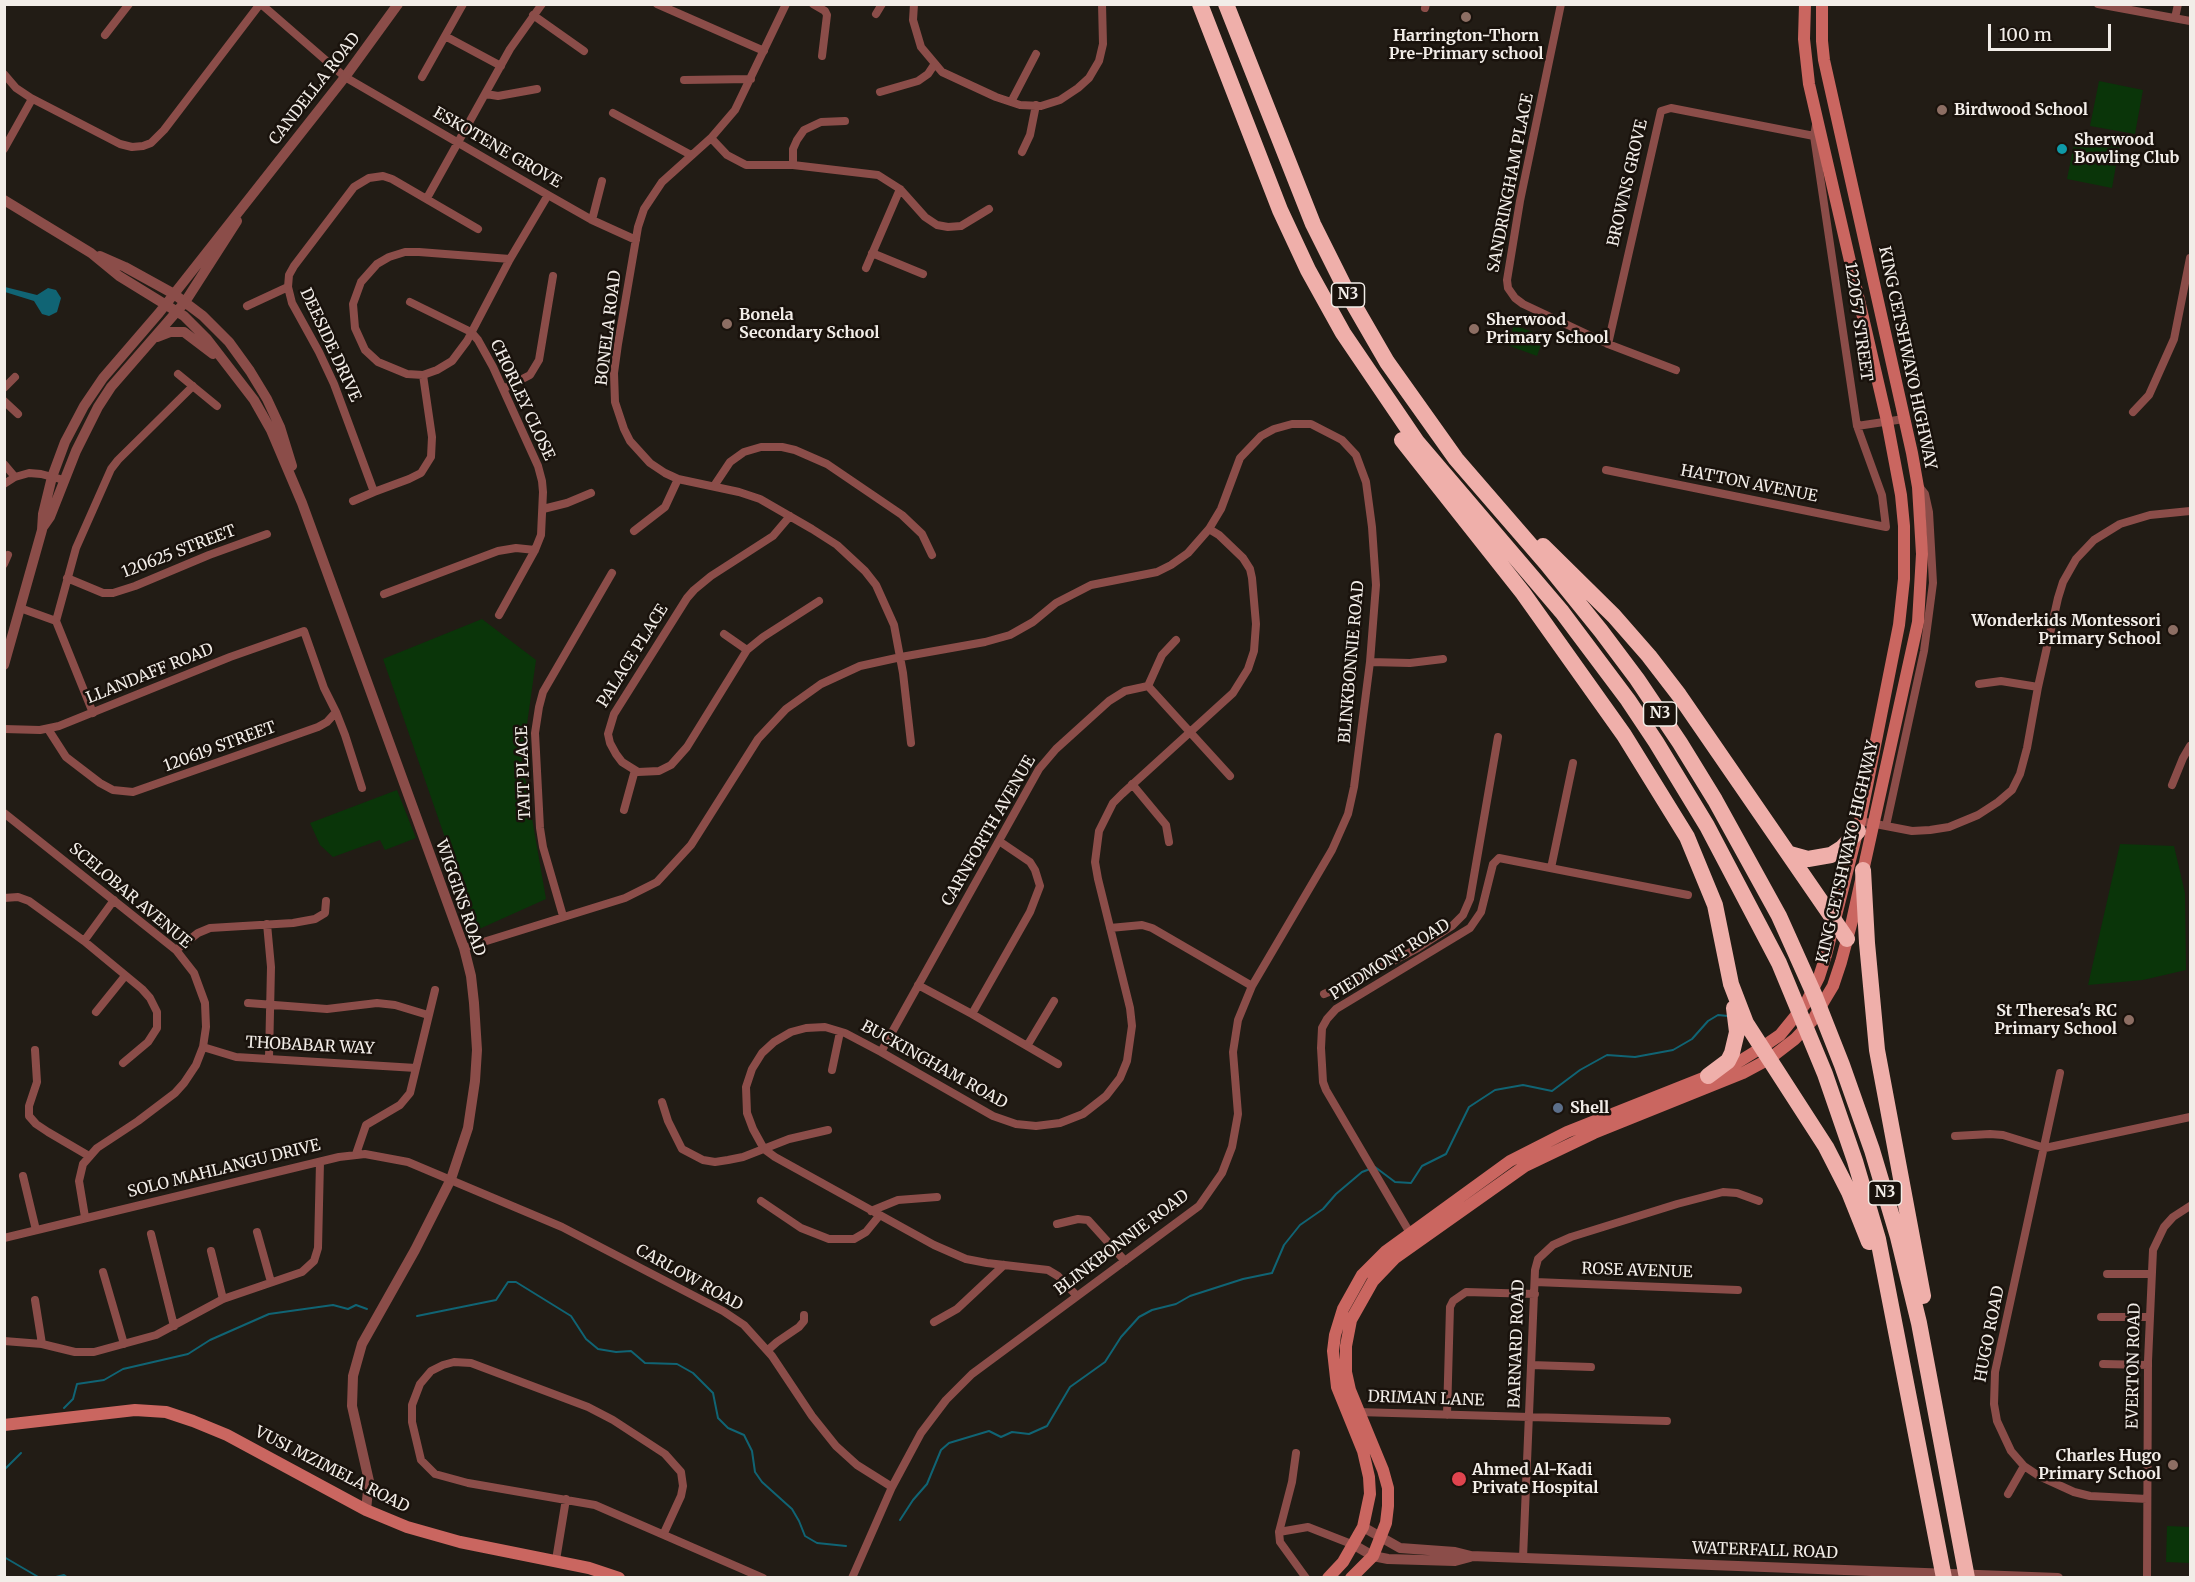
<!DOCTYPE html>
<html>
<head>
<meta charset="utf-8">
<style>
  body { margin:0 }
  #map { position:relative; width:2195px; height:1582px; overflow:hidden; background:#221c15; font-family:Merriweather,serif }
  canvas { display:block }
  .frame { position:absolute; inset:0; border:6px solid #f2ede8; pointer-events:none }
  .scale { position:absolute; left:1988px; top:24px; width:123px; height:27px; box-sizing:border-box; border:3px solid #f2ede8; border-top:0; padding-left:8px; font-size:18px; line-height:21px; white-space:nowrap; color:#f2ede8; -webkit-text-stroke:4px #19120c; paint-order:stroke }
</style>
</head>
<body>
<div id="map">
<canvas width="2195" height="1582"></canvas>
<div class="frame"></div>
<div class="scale">100 m</div>
</div>
<script>
const ctx = document.querySelector('canvas').getContext('2d');
ctx.lineJoin = 'round';
function paint(path, color) { ctx.fillStyle = color; ctx.fill(path, 'evenodd'); }
const toPath = rows => new Path2D(rows.map(r => 'M' + r).join(''));
function strokePath(path, color, width, dash) { ctx.strokeStyle = color; ctx.lineWidth = width; ctx.lineCap = dash ? 'butt' : 'round'; ctx.setLineDash(dash || []); ctx.stroke(path); }
function drawText(font, color, halo, rows, align = 'center') {
  ctx.font = font + ' Merriweather,serif'; ctx.lineWidth = 5; ctx.setLineDash([]); ctx.textBaseline = 'middle'; ctx.strokeStyle = halo; ctx.fillStyle = color; for (const [text, x, y, turn = 0] of rows) {
    ctx.save(); ctx.translate(x, y); ctx.rotate((+turn || 0) * Math.PI / 180); ctx.textAlign = isNaN(turn) ? turn : align; if (halo) ctx.strokeText(text, 0, 0); ctx.fillText(text, 0, 0); ctx.restore();
  }
}
paint(toPath([
  [2099,81,2143,90,2135,134,2090,126],
  [2076,134,2120,143,2112,188,2067,179],
  [1514,325,1544,336,1537,356,1507,345],
  [482,619,536,660,522,760,546,899,477,930,383,659],
  [397,790,416,838,385,850,380,840,333,857,320,845,310,823],
  [2120,844,2174,846,2185,893,2186,970,2143,980,2088,985],
  [2167,1526,2190,1527,2190,1563,2166,1562]
]), '#0a3509');
paint(toPath([
  [5,287,37,295,48,288,56,290,61,298,57,312,49,316,42,314,34,301,5,292]
]), '#106474');
strokePath(toPath([
  [1375,1167,1395,1182,1411,1183,1422,1166,1446,1154,1469,1107,1495,1090,1523,1085,1552,1091,1580,1070,1607,1055,1635,1057,1673,1050,1692,1039,1708,1021,1718,1015,1728,1016],
  [417,1316,496,1300,508,1282,516,1282,571,1316,586,1339,598,1349,616,1352,631,1351,645,1363,677,1364,693,1373,713,1393,718,1418,728,1428,744,1435,752,1451,755,1472,762,1482,792,1509,799,1521,805,1536,817,1543,846,1546],
  [64,1408,73,1399,77,1384,104,1380,123,1369,188,1354,210,1340,269,1314,333,1305,348,1309,356,1305,367,1309],
  [4,1470,21,1453],
  [900,1520,913,1500,927,1484,941,1450,949,1443,989,1431,1001,1437,1012,1432,1029,1434,1047,1426,1070,1387,1105,1362,1121,1337,1139,1317,1152,1310,1176,1304,1190,1296,1243,1279,1272,1273,1284,1245,1300,1225,1323,1209,1336,1194,1362,1172,1370,1169],
  [4,1557,40,1578],
  [52,1578,64,1575,68,1578]
]), '#106474', 2);
strokePath(toPath([
  [261,4,345,77,548,195,592,220,636,240],
  [463,4,445,36,501,66],
  [657,4,764,51],
  [786,4,735,110,711,138,662,182,644,209,638,227,618,344,614,373,615,402,624,429,630,441,650,463,665,473,678,479,739,492,760,499,812,529,837,545,865,571,876,585,894,625,903,673,911,743],
  [813,4,825,11,827,15,822,56],
  [914,4,913,20,921,47,942,72,996,97,1020,105,1041,106,1060,100,1078,88,1089,78,1099,61,1103,44,1102,4],
  [1561,4,1520,201,1507,280,1508,288,1515,298,1523,304,1608,344,1676,370],
  [2098,4,2190,21],
  [1425,8,1426,4],
  [876,14,882,4],
  [533,15,584,51],
  [2175,18,2178,4],
  [105,35,129,4],
  [4,74,16,88,31,98,120,144,132,147,143,146,151,143,164,130,260,4],
  [422,77,445,36],
  [684,80,751,79],
  [880,92,918,81,928,74,934,65],
  [486,94,498,96,537,89],
  [1011,102,1036,54],
  [613,113,691,155],
  [711,138,727,155,746,165,793,165,878,175,900,189,925,217,937,225,948,227,961,226,989,209],
  [4,149,32,99],
  [1022,152,1030,135,1036,105],
  [793,165,793,149,797,140,804,130,821,122,845,121],
  [427,198,510,49,542,4],
  [592,220,602,181],
  [872,253,923,274],
  [510,259,419,252,405,252,389,257,377,264,361,282,353,304,355,328,365,350,378,362,407,374,423,375,437,370,452,361,467,341,510,259,548,195],
  [866,268,900,189],
  [410,302,471,332,478,340,493,367,538,466,542,481,543,492,541,535,535,550,499,615],
  [247,306,288,287],
  [1608,344,1661,111,1671,108,1814,136],
  [178,374,217,406],
  [423,375,432,437,431,457,421,473,409,479,374,492,334,384,319,352,292,303,288,287,289,275,294,266,354,187,369,178,383,176,392,179,478,229],
  [4,388,15,377],
  [503,389,530,375,539,360,553,276],
  [4,401,18,414],
  [2133,412,2149,395,2174,339,2190,258],
  [1857,426,1904,419],
  [4,464,15,477],
  [1606,470,1886,527,1882,495,1857,426,1814,136,1816,125],
  [4,484,15,477,29,473,41,474,64,480],
  [714,486,730,462,744,452,761,447,782,447,795,450,827,464,902,515,922,534,932,555],
  [353,501,374,492],
  [543,509,567,503,591,493],
  [790,516,773,536,711,576,694,590,687,598,614,714,608,734,610,743,616,754,622,762,638,772,659,771,671,765,687,747,747,650,763,637,819,601],
  [634,531,665,507,678,479],
  [4,564,8,555],
  [67,578,103,593,113,593,135,586,209,555,267,534],
  [384,594,498,551,516,548,535,550],
  [20,608,56,621,93,713],
  [56,621,76,548,111,469,118,460,193,386],
  [724,634,747,650],
  [1370,662,1410,663,1443,659],
  [1979,684,2001,681,2038,687],
  [1148,686,1162,655,1176,640],
  [336,712,345,735,362,788],
  [4,729,40,730,59,726,230,657,304,631,324,688,336,712,327,722,318,727,133,792,113,790,100,783,66,757,48,729],
  [1132,784,1166,825,1169,842],
  [2172,785,2183,758,2190,746],
  [624,810,635,770],
  [4,813,176,950,194,973,205,1003,206,1027,203,1047,196,1065,184,1083,175,1093,138,1121,97,1148,83,1164,79,1181,85,1217],
  [1860,821,1912,831,1930,830,1949,827,1978,815,1998,802,2012,790,2020,774,2027,748,2038,687,2058,598,2063,582,2076,559,2094,540,2120,524,2150,515,2190,511],
  [1886,826,1924,651,1933,583,1929,512,1925,494,1918,485],
  [1551,868,1573,763],
  [4,898,18,897,29,901,84,941,142,989,150,998,157,1012,157,1028,148,1042,123,1063],
  [563,916,543,847,540,828,535,733,539,707,543,692,612,573],
  [267,924,271,967,269,1058],
  [1110,928,1142,925,1152,928,1252,986],
  [84,941,114,900],
  [464,948,625,898,657,882,691,845,758,739,786,709,821,684,860,666,901,657,985,642,1010,635,1033,622,1056,603,1091,585,1157,572,1171,565,1188,553,1209,529,1221,509,1240,458,1261,436,1274,429,1292,424,1311,424,1342,440,1356,455,1366,482,1372,527,1376,585,1370,662,1354,787,1348,814,1332,850,1252,986,1238,1020,1233,1052,1238,1114,1232,1147,1222,1173,1199,1206,972,1374,946,1400,921,1433,892,1487,852,1578],
  [176,950,198,933,210,928,293,923,315,919,325,913,326,901],
  [918,985,972,1014,1058,1064],
  [1324,994,1361,978,1418,948,1452,926,1463,915,1470,899,1498,737],
  [248,1003,327,1009,377,1003,395,1005,428,1015],
  [96,1012,125,976],
  [972,1014,1030,912,1040,886,1035,870,1030,862,999,841],
  [1027,1046,1054,1001],
  [203,1047,236,1057,416,1068],
  [35,1050,37,1082,29,1106,29,1116,36,1124,48,1132,89,1156],
  [881,1052,1039,769,1056,749,1109,701,1125,691,1148,686,1230,776],
  [832,1070,840,1032],
  [2060,1073,1995,1372,1994,1404,1997,1421,2011,1451,2024,1466,2039,1476,2074,1492,2090,1496,2147,1499],
  [662,1102,668,1121,682,1149,703,1160,715,1162,728,1160,743,1157,789,1139,828,1130],
  [1955,1136,1990,1134,2003,1135,2045,1148,2190,1117],
  [356,1154,366,1125,400,1105,410,1093,435,990],
  [23,1176,36,1230],
  [761,1201,801,1228,829,1239,854,1239,866,1232,879,1216],
  [871,1211,898,1200,937,1197],
  [1057,1224,1078,1219,1088,1220,1125,1261],
  [257,1232,271,1282],
  [1410,1233,1326,1090,1323,1082,1321,1048,1322,1028,1327,1019,1336,1009,1470,928,1481,912,1493,864,1499,858,1688,895],
  [151,1234,174,1326],
  [4,1238,339,1157,365,1154,408,1162,562,1227,723,1311,744,1325,772,1356,812,1416,836,1446,857,1465,892,1487],
  [211,1251,223,1299],
  [103,1272,124,1344],
  [2107,1274,2151,1274],
  [1535,1282,1738,1290],
  [1077,1296,1058,1276,1048,1270,987,1263,966,1259,934,1245,775,1157,764,1149,753,1129,747,1113,746,1087,752,1069,762,1053,774,1042,791,1032,806,1028,825,1027,845,1033,881,1052,993,1116,1016,1124,1036,1126,1060,1123,1083,1114,1106,1096,1120,1078,1127,1061,1132,1026,1130,1008,1098,879,1095,862,1099,831,1113,803,1122,794,1233,693,1248,669,1254,651,1256,624,1252,578,1250,569,1243,558,1219,535,1209,529],
  [35,1300,42,1344],
  [2101,1317,2150,1317],
  [934,1322,957,1309,1004,1265],
  [4,1341,42,1344,75,1352,94,1352,156,1335,223,1299,302,1272,314,1261,318,1248,320,1162],
  [768,1350,777,1342,799,1327,804,1321,804,1315],
  [2103,1364,2148,1365],
  [1531,1365,1591,1367],
  [1358,1412,1667,1421],
  [1447,1415,1450,1307,1453,1301,1466,1292,1535,1294],
  [1296,1453,1292,1482,1279,1532,1280,1542,1306,1578],
  [2008,1494,2024,1466],
  [1279,1532,1308,1527,1354,1545],
  [664,1533,681,1496,683,1486,681,1472,665,1454,613,1420,588,1407,471,1363,454,1362,443,1365,431,1371,420,1384,412,1405,412,1422,421,1460,435,1474,468,1483,595,1505,763,1578],
  [1523,1558,1535,1270,1538,1259,1553,1245,1571,1237,1677,1204,1723,1192,1737,1193,1759,1201],
  [556,1560,566,1499],
  [2147,1578,2148,1361,2153,1250,2164,1227,2173,1217,2190,1206]
]), '#8b4d49', 8);
strokePath(toPath([
  [4,200,91,253,119,276,184,316,207,339,254,400,271,430,302,503,464,948,471,976,474,1003,477,1050,475,1081,468,1128,451,1179,415,1250,362,1344,353,1376,352,1406,369,1481,366,1510],
  [100,256,125,267,174,294,203,316,229,342,250,371,267,399,280,427,292,466],
  [157,337,170,332,184,332,213,354],
  [43,527,50,517,76,451,98,407,111,387,185,302,237,221],
  [4,665,42,530,43,514,52,477,65,442,84,406,103,378,159,313,345,77,398,4],
  [1363,1527,1400,1548,1455,1552,1471,1556,2058,1578],
  [1354,1545,1373,1556,1388,1559,1455,1561,1470,1557]
]), '#8b4d49', 10);
strokePath(toPath([
  [4,1425,135,1410,166,1412,193,1421,227,1435,366,1510,407,1527,460,1542,589,1568,619,1578],
  [1328,1578,1343,1562,1363,1527,1370,1494,1369,1477,1363,1451,1337,1387,1333,1351,1335,1335,1343,1309,1362,1275,1386,1251,1510,1161,1567,1132,1708,1076,1735,1064,1761,1048,1780,1035,1806,1003,1819,977,1826,955,1860,821,1899,625,1904,579,1904,526,1901,495,1887,421,1809,84,1804,39,1805,4],
  [1351,1578,1373,1556,1386,1523,1388,1506,1388,1488,1383,1470,1350,1390,1346,1372,1346,1346,1351,1320,1373,1281,1395,1258,1525,1166,1594,1133,1743,1073,1769,1059,1795,1039,1812,1021,1833,986,1841,962,1852,921,1918,622,1922,554,1918,487,1912,453,1824,60,1822,41,1822,4]
]), '#ca6660', 12);
strokePath(toPath([
  [1200,4,1280,210,1308,270,1343,333,1417,442,1562,612,1628,700,1656,742,1707,826,1779,963,1825,1074,1855,1161,1878,1239,1944,1578],
  [1226,4,1313,224,1350,298,1387,362,1456,459,1546,563,1601,631,1637,679,1680,743,1715,800,1779,916,1814,994,1842,1065,1872,1150,1898,1237,1919,1323,1967,1578],
  [1402,440,1523,593,1624,735,1687,837,1715,905,1731,984,1746,1023,1826,1147,1849,1192,1869,1242],
  [1543,546,1614,616,1649,656,1679,695,1847,939],
  [1790,854,1808,859,1831,855,1842,848,1858,831],
  [1863,870,1867,943,1877,1050,1923,1296],
  [1708,1076,1728,1061,1732,1053,1737,1032,1734,1008]
]), '#efafaa', 16);
for (const [x, y, r, color] of [
  [1466,17,6,"#8d6e63"],
  [1942,110,6,"#8d6e63"],
  [2062,149,6,"#0f9aa8"],
  [727,324,6,"#8d6e63"],
  [1474,329,6,"#8d6e63"],
  [2173,630,6,"#8d6e63"],
  [2129,1020,6,"#8d6e63"],
  [1558,1108,6,"#5c6f8a"],
  [2173,1465,6,"#8d6e63"],
  [1459,1479,8,"#e0444e"]
]) { const dot = new Path2D(); dot.arc(x, y, r, 0, 2 * Math.PI); ctx.fillStyle = color; ctx.fill(dot); strokePath(dot, '#19120c', 2); }
for (const [x, y, w] of [
  [1348,295,33],
  [1660,714,33],
  [1885,1193,33]
]) { const box = new Path2D(); box.roundRect(x - w / 2, y - 12, w, 24, 4.5); ctx.fillStyle = '#19120c'; ctx.fill(box); strokePath(box, '#f2ede8', 1.5); }
drawText('bold 15px', '#f2ede8', null, [
  ["N3",1348,295],
  ["N3",1660,714],
  ["N3",1885,1193]
]);
drawText('bold 16px', '#f2ede8', '#19120c', [
  ["Harrington-Thorn",1466,36,"center"],
  ["Pre-Primary school",1466,54,"center"],
  ["Birdwood School",1954,110],
  ["Sherwood",2074,140],
  ["Bowling Club",2074,158],
  ["Bonela",739,315],
  ["Secondary School",739,333],
  ["Sherwood",1486,320],
  ["Primary School",1486,338],
  ["Wonderkids Montessori",2161,621,"right"],
  ["Primary School",2161,639,"right"],
  ["St Theresa's RC",2117,1011,"right"],
  ["Primary School",2117,1029,"right"],
  ["Shell",1570,1108],
  ["Charles Hugo",2161,1456,"right"],
  ["Primary School",2161,1474,"right"],
  ["Ahmed Al-Kadi",1472,1470],
  ["Private Hospital",1472,1488]
], 'left');
drawText('16px', '#f2ede8', '#19120c', [
  ["CANDELLA ROAD",315,89,-52],
  ["ESKOTENE GROVE",497,148,30],
  ["SANDRINGHAM PLACE",1511,183,-79],
  ["BROWNS GROVE",1628,183,-77],
  ["122057 STREET",1858,322,82],
  ["BONELA ROAD",609,328,-83],
  ["DEESIDE DRIVE",330,345,65],
  ["KING CETSHWAYO HIGHWAY",1907,358,78],
  ["CHORLEY CLOSE",522,400,65],
  ["HATTON AVENUE",1749,484,11],
  ["120625 STREET",179,552,-21],
  ["PALACE PLACE",633,656,-58],
  ["BLINKBONNIE ROAD",1352,662,-85],
  ["LLANDAFF ROAD",150,674,-22],
  ["120619 STREET",220,747,-20],
  ["TAIT PLACE",524,773,-92],
  ["CARNFORTH AVENUE",989,831,-60],
  ["KING CETSHWAYO HIGHWAY",1848,852,-77],
  ["SCELOBAR AVENUE",130,896,40],
  ["WIGGINS ROAD",460,898,71],
  ["PIEDMONT ROAD",1390,960,-32],
  ["THOBABAR WAY",310,1046,3],
  ["BUCKINGHAM ROAD",934,1065,29],
  ["SOLO MAHLANGU DRIVE",224,1169,-14],
  ["BLINKBONNIE ROAD",1122,1243,-37],
  ["ROSE AVENUE",1637,1271,2],
  ["CARLOW ROAD",689,1278,29],
  ["HUGO ROAD",1990,1334,-79],
  ["BARNARD ROAD",1517,1344,-88],
  ["EVERTON ROAD",2134,1366,-89],
  ["DRIMAN LANE",1426,1399,2],
  ["VUSI MZIMELA ROAD",332,1470,27],
  ["WATERFALL ROAD",1765,1551,2]
]);
</script>
</body>
</html>
